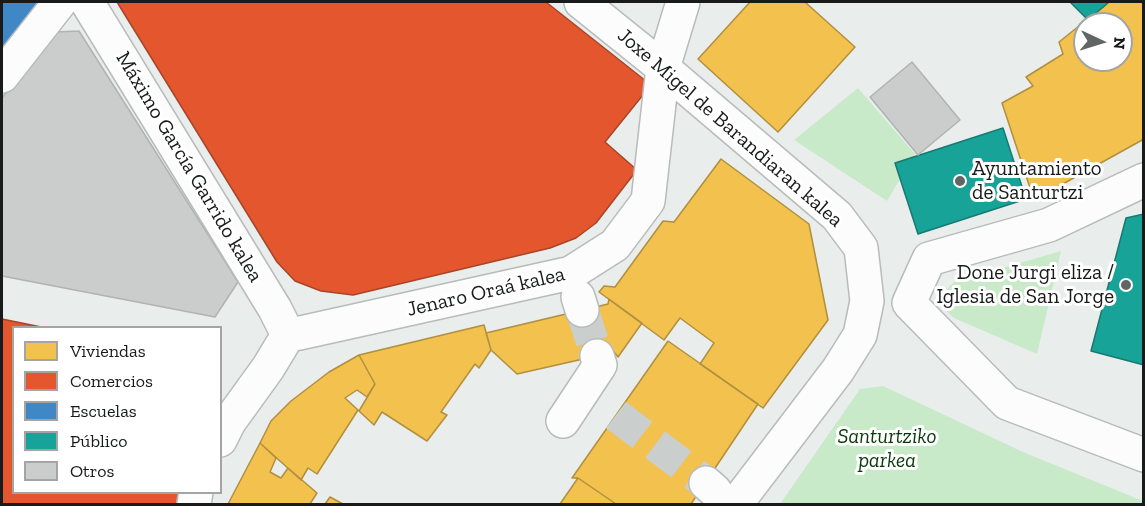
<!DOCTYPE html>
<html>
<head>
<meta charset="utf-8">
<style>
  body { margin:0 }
  #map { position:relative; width:1145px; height:506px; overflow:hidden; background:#e9eeed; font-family:"Zilla Slab",serif }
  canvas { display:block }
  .frame { position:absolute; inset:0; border:3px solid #181b1a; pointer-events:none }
  .legend { position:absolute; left:12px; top:326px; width:210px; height:168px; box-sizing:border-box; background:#fff; border:2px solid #a3a4a3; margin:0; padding:8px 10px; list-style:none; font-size:18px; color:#181b1a }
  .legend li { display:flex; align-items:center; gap:12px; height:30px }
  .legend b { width:30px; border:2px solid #a3a4a3 }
  .north { position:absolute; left:1073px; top:12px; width:60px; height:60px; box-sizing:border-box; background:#fff; border:2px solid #a3a4a3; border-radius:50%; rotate:94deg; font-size:16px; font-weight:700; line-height:24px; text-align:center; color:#181b1a }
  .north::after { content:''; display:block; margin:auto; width:21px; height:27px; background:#616564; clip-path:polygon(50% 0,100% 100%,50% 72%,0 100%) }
</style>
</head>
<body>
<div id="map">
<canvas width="1145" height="506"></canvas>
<div class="frame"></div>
<ul class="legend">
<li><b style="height:16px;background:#f2c14e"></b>Viviendas</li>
<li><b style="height:16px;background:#e4572e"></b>Comercios</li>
<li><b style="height:16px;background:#3f88c5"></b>Escuelas</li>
<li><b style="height:16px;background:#17a398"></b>Público</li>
<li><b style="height:16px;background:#cacdcc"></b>Otros</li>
</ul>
<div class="north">N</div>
</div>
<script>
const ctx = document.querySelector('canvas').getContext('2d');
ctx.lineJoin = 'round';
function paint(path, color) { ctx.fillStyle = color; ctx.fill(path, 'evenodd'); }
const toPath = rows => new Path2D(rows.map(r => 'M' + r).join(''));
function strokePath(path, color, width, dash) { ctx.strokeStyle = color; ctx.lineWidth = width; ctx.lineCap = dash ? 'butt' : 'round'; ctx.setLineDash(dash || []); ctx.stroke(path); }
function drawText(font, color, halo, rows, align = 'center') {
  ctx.font = font + ' "Zilla Slab",serif'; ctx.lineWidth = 6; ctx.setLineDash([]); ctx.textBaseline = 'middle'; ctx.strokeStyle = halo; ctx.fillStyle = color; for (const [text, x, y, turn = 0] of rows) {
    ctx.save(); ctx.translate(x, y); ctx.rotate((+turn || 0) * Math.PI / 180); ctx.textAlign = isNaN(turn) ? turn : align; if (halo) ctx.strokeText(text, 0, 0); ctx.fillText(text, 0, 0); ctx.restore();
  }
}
paint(toPath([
  [858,88,915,154,887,201,794,140],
  [1061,251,1037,354,954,318,944,309,944,292,954,282],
  [883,386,1023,452,1143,501,1143,504,780,504,860,389]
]), '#c8eac8');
const homes = toPath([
  [750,2,805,2,855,47,778,132,698,59,750,2],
  [1109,2,1141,2,1144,5,1144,139,1034,200,1002,103,1033,86,1026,77,1063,54,1059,42,1109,2],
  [1085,24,1121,24,1121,60,1085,60,1085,24],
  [721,159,809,224,828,320,763,408,700,364,714,343,680,318,664,340,599,292,604,286,615,287,663,221,674,222,721,159],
  [609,299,642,323,618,357,614,352,517,374,491,350,486,333,608,304,609,299],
  [484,325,491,350,479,368,475,364,441,412,447,415,427,441,382,412,374,425,359,411,375,384,359,355,484,325],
  [668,341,758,404,691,504,616,504,578,478,572,478,668,341],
  [359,355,375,384,367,397,357,390,345,398,358,410,317,474,308,468,301,480,260,443,271,421,291,401,329,372,359,355],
  [260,443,276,458,270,472,281,478,288,468,317,493,310,504,228,504,260,443],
  [578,478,616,504,560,504,578,478],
  [330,497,343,504,325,504,330,497]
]);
paint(homes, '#f2c14e');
strokePath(homes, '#b18f3e', 1.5);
const shops = toPath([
  [117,2,546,2,651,85,605,142,637,170,596,223,576,238,550,248,353,295,321,291,295,281,277,262,117,2],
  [2,319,46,328,14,328,14,492,183,492,180,504,2,504,2,319]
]);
paint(shops, '#e4572e');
strokePath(shops, '#a74528', 1.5);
const schools = toPath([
  [2,2,49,2,2,61,2,2]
]);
paint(schools, '#3f88c5');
strokePath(schools, '#336792', 1.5);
const public = toPath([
  [1070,2,1109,2,1088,20,1070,2],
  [1003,128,1026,199,918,234,895,163,1003,128],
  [1144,214,1144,365,1091,351,1126,218,1144,214]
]);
paint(public, '#17a398');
strokePath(public, '#177a72', 1.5);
const building = toPath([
  [79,31,238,282,215,317,2,276,2,98,54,32,79,31],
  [912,62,960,120,918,155,870,97,912,62]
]);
paint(building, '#cacdcc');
strokePath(building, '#b0b3b2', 1.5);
strokePath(toPath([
  [582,310,597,356],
  [616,415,706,483]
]), '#cacecd', 33, [33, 16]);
const minor = toPath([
  [87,2,275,309,288,335],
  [581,2,663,68,837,216,861,248,867,301,860,335,838,370,736,504],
  [2,76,60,2],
  [1144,180,1049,225,929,259,909,303,1007,403,1144,455],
  [578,297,582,310],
  [563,421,600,365,597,356],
  [220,440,229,422,268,368,288,335,300,333,571,273,615,245,648,201,663,68,683,2],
  [706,483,715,491],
  [194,504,196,492]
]);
strokePath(minor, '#b8bbba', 36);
strokePath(minor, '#fcfcfc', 33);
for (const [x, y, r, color] of [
  [960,181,6,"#616564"],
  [1126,285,6,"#616564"]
]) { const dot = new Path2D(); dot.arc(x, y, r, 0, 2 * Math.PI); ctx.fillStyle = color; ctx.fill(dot); strokePath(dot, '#fff', 2); }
drawText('21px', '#181b1a', '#fff', [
  ["Joxe Migel de Barandiaran kalea",730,128,41],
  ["Máximo García Garrido kalea",189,167,59],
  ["Jenaro Oraá kalea",486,292,-13]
]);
drawText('21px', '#181b1a', '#fff', [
  ["Ayuntamiento",972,169],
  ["de Santurtzi",972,193],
  ["Done Jurgi eliza /",1114,273,"right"],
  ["Iglesia de San Jorge",1114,297,"right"]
], 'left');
drawText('italic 21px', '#093909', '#fff', [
  ["Santurtziko",887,437],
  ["parkea",887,461]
]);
</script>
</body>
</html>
